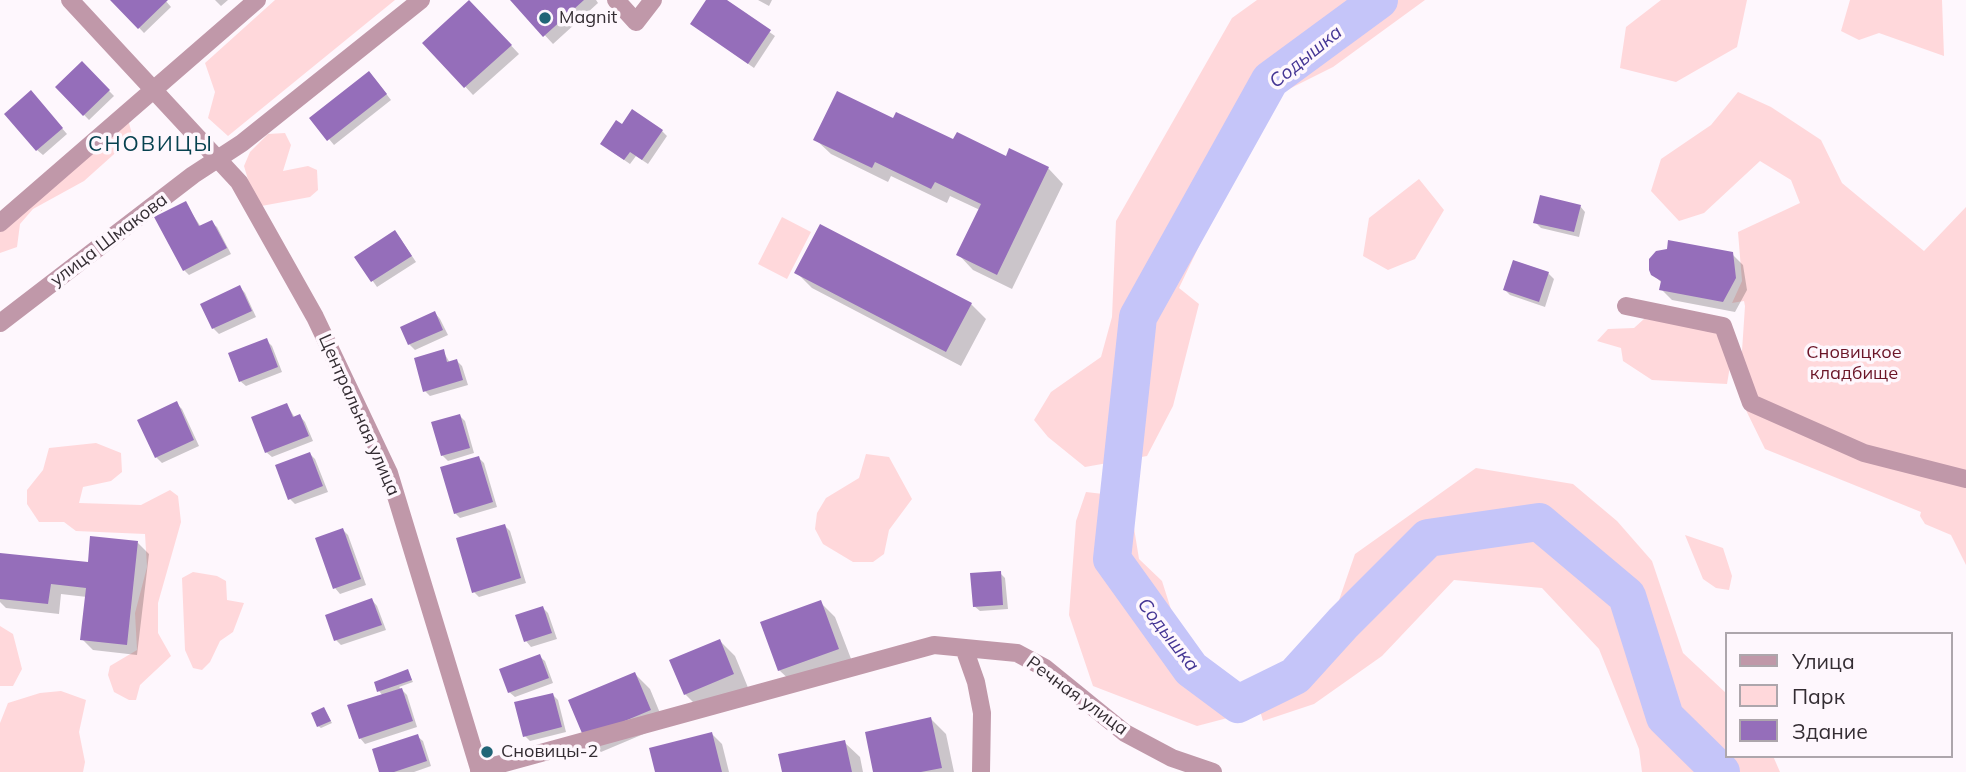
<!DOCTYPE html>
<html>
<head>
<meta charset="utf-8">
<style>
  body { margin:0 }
  #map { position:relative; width:1966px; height:772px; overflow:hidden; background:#fef7fd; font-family:Mulish,sans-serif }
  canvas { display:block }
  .legend { position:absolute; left:1725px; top:632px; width:228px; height:126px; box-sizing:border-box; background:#fef7fd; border:2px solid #ada6ac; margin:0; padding:9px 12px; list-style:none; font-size:21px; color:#342d33 }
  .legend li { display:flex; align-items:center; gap:14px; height:35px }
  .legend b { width:35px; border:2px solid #ada6ac }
</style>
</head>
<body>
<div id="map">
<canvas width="1966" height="772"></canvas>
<ul class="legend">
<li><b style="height:9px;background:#c098a9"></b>Улица</li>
<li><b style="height:19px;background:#ffd8db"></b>Парк</li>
<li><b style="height:19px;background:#956eba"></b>Здание</li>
</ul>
</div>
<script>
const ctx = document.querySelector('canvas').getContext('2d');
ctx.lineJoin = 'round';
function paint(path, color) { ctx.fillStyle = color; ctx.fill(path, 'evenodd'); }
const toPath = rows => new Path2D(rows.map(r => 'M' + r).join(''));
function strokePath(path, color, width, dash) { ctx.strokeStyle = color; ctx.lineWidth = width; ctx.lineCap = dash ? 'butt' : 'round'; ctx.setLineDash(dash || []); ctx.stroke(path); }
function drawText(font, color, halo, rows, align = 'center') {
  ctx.font = font + ' Mulish,sans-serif'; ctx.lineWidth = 7; ctx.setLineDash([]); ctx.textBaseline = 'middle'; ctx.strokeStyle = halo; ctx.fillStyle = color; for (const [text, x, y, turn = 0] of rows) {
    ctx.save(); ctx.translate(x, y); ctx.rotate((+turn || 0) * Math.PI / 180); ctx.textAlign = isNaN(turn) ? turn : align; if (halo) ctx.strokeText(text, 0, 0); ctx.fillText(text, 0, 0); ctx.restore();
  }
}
paint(toPath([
  [275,0,395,0,228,136,208,118,215,92,205,63],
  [1257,0,1425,0,1333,67,1279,94,1222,198,1179,288,1199,304,1173,406,1147,456,1085,467,1048,437,1034,420,1051,392,1101,357,1112,317,1116,221,1232,18],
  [1661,0,1747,0,1737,47,1676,82,1620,68,1626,27],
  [1850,0,1942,0,1944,56,1879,33,1859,40,1841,31],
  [1738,92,1771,107,1821,140,1842,183,1924,251,1966,207,1966,565,1951,535,1925,524,1920,516,1921,512,1765,449,1739,396,1745,306,1744,301,1732,303,1742,281,1738,232,1800,203,1791,180,1760,161,1704,213,1679,221,1651,191,1661,159,1711,125],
  [127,116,132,134,122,147,84,181,33,209,20,224,17,247,0,253,0,226],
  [285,133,291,145,283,171,308,166,317,170,318,190,310,197,256,207,244,166,250,152,268,134],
  [1419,179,1444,210,1415,259,1388,270,1363,256,1369,218],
  [782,217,811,232,787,279,758,264],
  [1644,319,1716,326,1732,354,1727,384,1652,380,1623,361,1621,348,1597,341,1608,329,1634,328],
  [96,443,121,453,122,472,111,481,83,487,79,503,141,505,170,490,178,496,181,522,158,603,158,633,171,656,140,685,136,700,129,700,114,692,108,675,110,666,137,650,135,613,147,567,145,534,76,531,64,522,39,522,27,504,27,490,43,470,49,448],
  [866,454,889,457,912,499,889,530,884,554,873,562,853,562,823,544,815,529,817,513,826,498,859,478],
  [1476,468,1573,484,1617,521,1652,561,1683,653,1726,693,1726,756,1773,756,1780,772,1642,772,1639,749,1599,649,1542,588,1454,580,1382,656,1314,704,1263,721,1258,704,1310,684,1355,554],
  [1086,492,1129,497,1139,559,1162,581,1175,622,1239,715,1197,726,1093,686,1069,615,1076,521],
  [1685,535,1723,548,1732,576,1729,590,1716,588,1703,579],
  [193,572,217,576,226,581,227,600,244,603,233,632,220,641,210,662,202,670,193,668,185,650,182,578],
  [0,626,13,634,22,669,13,686,0,686],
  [61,691,86,700,79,732,85,762,83,772,0,772,0,723,8,703,40,693]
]), '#ffd8db');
paint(toPath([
  [113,0,165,0,171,7,144,33],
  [215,0,228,0,221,6],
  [512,0,596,0,598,3,553,44],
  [708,0,724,0,775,36,754,68,692,24],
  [758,0,772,0,769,6],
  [478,10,519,54,473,95,425,43],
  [82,63,114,96,89,120,57,87],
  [374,78,391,100,334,145,329,139],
  [36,98,67,134,43,155,37,150],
  [894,120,1006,158,1048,168,1063,184,1012,289,973,270,958,254,980,210,950,196,947,203,891,176,888,182,831,154,815,139],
  [622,127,662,131,667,136,648,164,636,156,630,164,608,149],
  [185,203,201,227,211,222,217,227,231,254,189,275,184,270],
  [1580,206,1585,212,1579,237,1541,228,1535,222],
  [400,238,416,262,377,287,356,257],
  [1732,254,1743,265,1747,290,1735,312,1672,300,1661,289,1662,283,1653,274],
  [797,273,971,304,986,319,961,366,812,288],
  [1548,273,1554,279,1545,307,1510,295,1505,290],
  [240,287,245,293,256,317,219,334,213,328],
  [435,313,440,319,448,335,415,350,409,344],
  [266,340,272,346,282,372,246,386,240,381],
  [443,351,450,363,457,361,462,366,468,385,430,396,425,391],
  [176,403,182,409,199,446,162,463,156,457],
  [287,405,295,418,300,416,305,422,313,441,272,457,266,452],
  [460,416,465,421,474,453,448,461,442,455],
  [310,454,315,459,328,492,295,504,290,499],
  [479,458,484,463,497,507,460,518,455,513],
  [505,526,510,531,526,583,479,597,474,592],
  [343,530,348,535,366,585,340,594,335,588,317,539],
  [138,543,149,554,137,655,93,650,82,639,87,597,61,594,59,614,6,608,0,602,0,555,89,564],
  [1000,573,1005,578,1008,609,980,611,974,606],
  [372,600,377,606,386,630,341,645,336,640],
  [820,602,835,617,853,664,795,685,779,670],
  [543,608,548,613,557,639,531,647,526,641,517,616],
  [720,641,735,656,749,690,700,709,685,694],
  [539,656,545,661,553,683,515,697,509,692],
  [409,674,413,682,399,687,407,695,417,727,365,744,360,738,383,696,379,691],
  [635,674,650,689,665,725,601,752,585,737],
  [553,695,558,700,566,732,530,741,525,736],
  [324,709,332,723,321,728,318,726],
  [931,719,946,734,954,772,875,772],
  [711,733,722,744,729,772,657,772],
  [417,736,423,741,431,766,414,772,381,772],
  [844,742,860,757,863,772,784,772]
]), '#0003');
strokePath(toPath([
  [1379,0,1270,80,1138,317,1112,559,1191,669,1238,704,1295,676,1343,623,1428,538,1539,522,1627,596,1665,717,1721,772]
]), '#c5c5f9', 38);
paint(toPath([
  [110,0,168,0,138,29],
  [469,0,512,45,464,88,422,43],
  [510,0,584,0,543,37],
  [706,0,727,0,771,30,748,64,690,24],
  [82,61,110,90,83,116,55,87],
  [369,71,387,94,327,141,309,118],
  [31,90,63,128,36,151,4,114],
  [837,91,893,118,896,112,953,139,957,132,1006,156,1009,148,1049,167,997,275,956,255,981,204,935,182,931,189,875,162,872,168,813,140],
  [632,109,663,130,642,160,630,152,624,160,600,144,616,120,622,124],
  [1540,195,1581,205,1574,232,1533,223],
  [186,201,199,226,212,220,227,248,183,271,154,217],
  [820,224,972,303,946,352,794,273],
  [395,230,412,256,371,282,354,257],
  [1668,240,1733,252,1736,278,1723,302,1659,290,1661,281,1651,275,1649,270,1649,259,1656,251,1667,249],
  [1513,260,1549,272,1539,302,1503,290],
  [240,285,252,311,212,329,200,304],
  [435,311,443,330,408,345,400,327],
  [267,338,278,367,239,382,228,353],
  [444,349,447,362,457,359,463,380,423,392,414,358],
  [177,401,194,440,155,458,137,420],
  [287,403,293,417,300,414,309,436,265,453,251,417],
  [460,414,470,448,441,456,431,422],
  [310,452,323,486,288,500,275,465],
  [479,456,493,502,454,514,440,467],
  [505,524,521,578,472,593,456,538],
  [343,528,361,579,333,589,315,538],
  [90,536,138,541,127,645,80,640,86,588,51,584,48,604,0,599,0,553,88,562],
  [1001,571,1003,605,973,607,970,573],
  [372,598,382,625,334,641,325,615],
  [821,600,839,649,778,671,760,622],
  [543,606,552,633,524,642,515,615],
  [720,639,734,674,684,695,669,660],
  [540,654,549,678,508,693,499,669],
  [408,669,412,680,377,692,374,682],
  [635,672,651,710,584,738,568,700],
  [402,688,413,721,359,739,347,705],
  [553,693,562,727,523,737,514,702],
  [324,707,331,721,317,727,311,713],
  [931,717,942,768,921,772,873,772,865,732],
  [712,732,722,772,655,772,649,748],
  [418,734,427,761,394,772,379,772,372,749],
  [845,740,852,772,782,772,778,754]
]), '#956eba');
strokePath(toPath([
  [70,0,239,182,315,317,389,473,480,772],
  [616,0,636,22,653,0],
  [0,223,257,0],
  [1626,306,1723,326,1751,403,1864,453,1966,479],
  [0,323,193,175,242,143,421,0],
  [964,648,976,682,982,713,981,772],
  [479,770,934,645,1017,653,1045,668,1125,733,1172,758,1213,772]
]), '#c098a9', 18);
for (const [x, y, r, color] of [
  [545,18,7,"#216577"],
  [487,752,7,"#216577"]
]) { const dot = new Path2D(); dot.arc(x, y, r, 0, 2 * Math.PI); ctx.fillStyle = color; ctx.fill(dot); strokePath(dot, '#fef7fd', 2.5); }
drawText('18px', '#342d33', '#fef7fd', [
  ["Magnit",559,18],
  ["Сновицы-2",501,752]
], 'left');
drawText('18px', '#342d33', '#fef7fd', [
  ["улица Шмакова",109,240,-37],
  ["Центральная улица",359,415,66],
  ["Речная улица",1077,696,36]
]);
drawText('18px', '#6b1528', '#fef7fd', [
  ["Сновицкое",1854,353],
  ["кладбище",1854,374]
]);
drawText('italic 19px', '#443594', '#fef7fd', [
  ["Содышка",1306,57,-39],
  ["Содышка",1168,635,52]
]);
ctx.letterSpacing = '2px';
drawText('21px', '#074250', '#fef7fd', [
  ["СНОВИЦЫ",151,145]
]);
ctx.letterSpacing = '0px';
</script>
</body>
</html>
